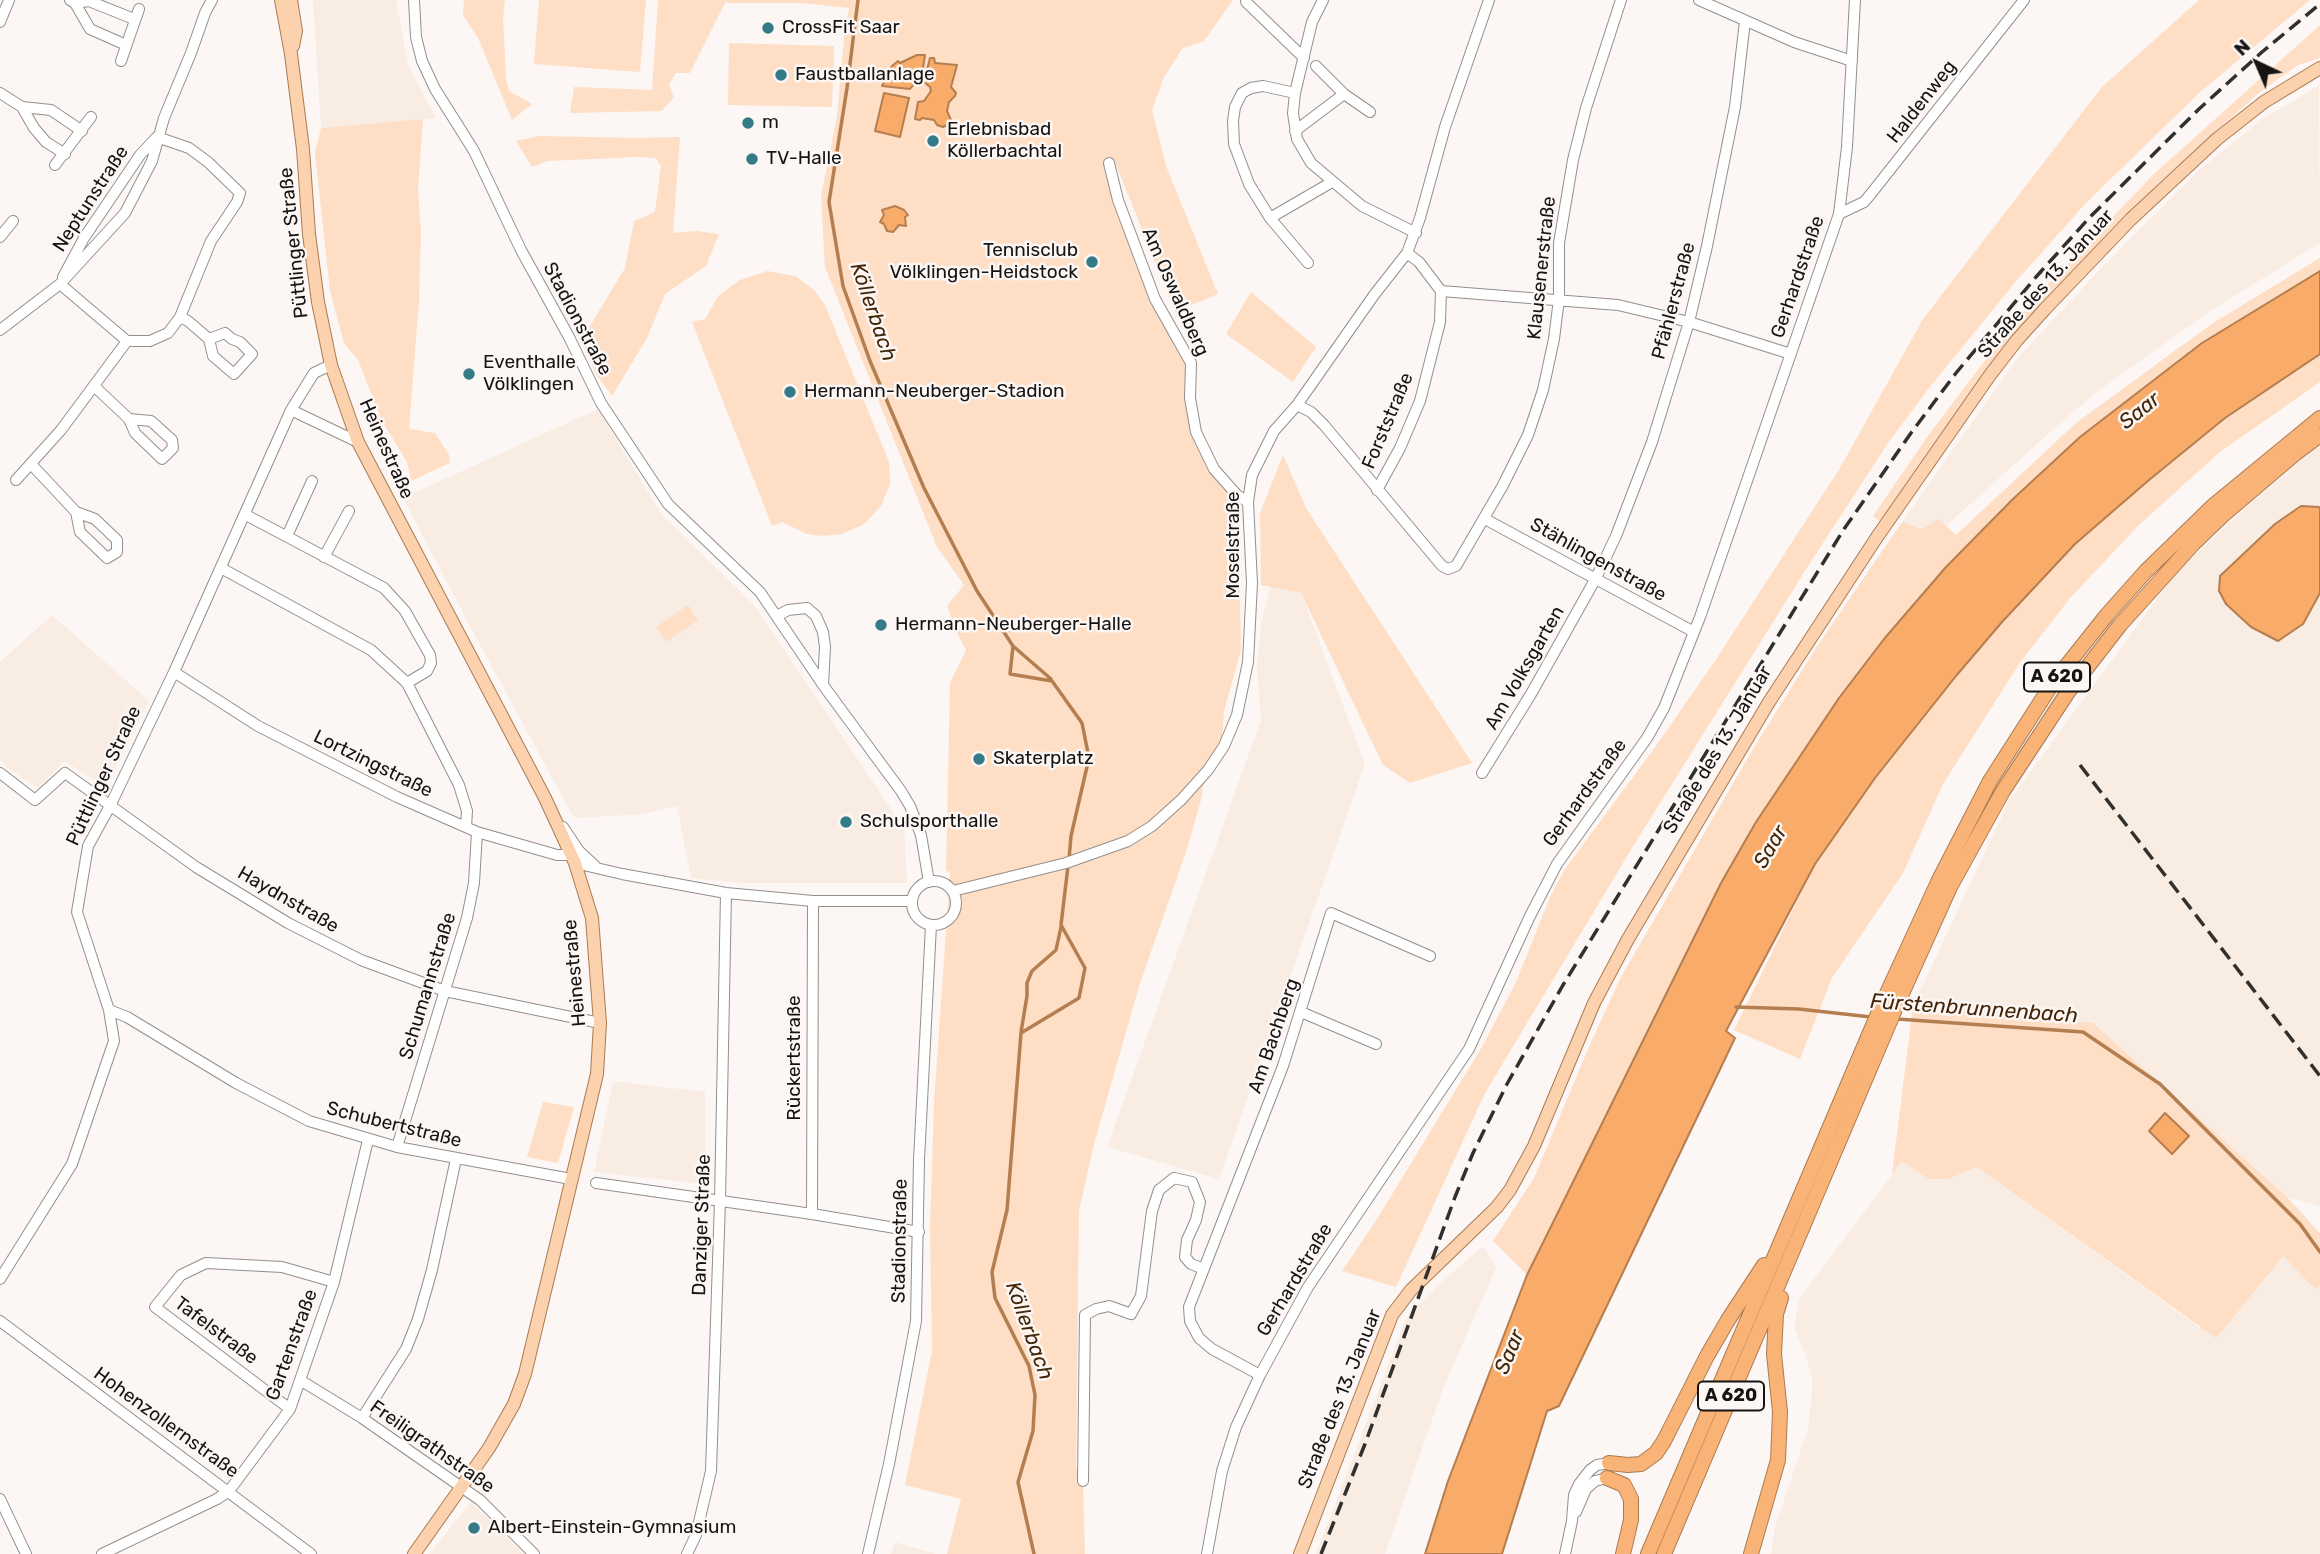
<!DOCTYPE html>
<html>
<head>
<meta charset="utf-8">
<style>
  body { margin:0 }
  #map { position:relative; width:2320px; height:1554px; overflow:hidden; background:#fcf7f4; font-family:Rubik,sans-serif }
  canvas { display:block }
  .north { position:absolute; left:2222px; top:28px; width:70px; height:70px; -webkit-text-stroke:5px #fcf7f4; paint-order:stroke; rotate:316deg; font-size:19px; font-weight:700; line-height:28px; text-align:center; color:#161413 }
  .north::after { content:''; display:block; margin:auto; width:24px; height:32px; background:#161413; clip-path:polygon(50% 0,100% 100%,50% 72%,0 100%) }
</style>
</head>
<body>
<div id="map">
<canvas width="2320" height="1554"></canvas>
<div class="north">N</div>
</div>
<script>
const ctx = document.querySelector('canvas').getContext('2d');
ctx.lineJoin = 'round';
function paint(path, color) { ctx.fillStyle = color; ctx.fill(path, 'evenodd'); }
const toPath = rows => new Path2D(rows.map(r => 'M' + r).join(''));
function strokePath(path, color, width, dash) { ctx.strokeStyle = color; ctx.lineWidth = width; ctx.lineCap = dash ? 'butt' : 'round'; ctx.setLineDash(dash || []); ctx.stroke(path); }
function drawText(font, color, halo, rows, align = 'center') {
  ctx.font = font + ' Rubik,sans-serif'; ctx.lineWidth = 5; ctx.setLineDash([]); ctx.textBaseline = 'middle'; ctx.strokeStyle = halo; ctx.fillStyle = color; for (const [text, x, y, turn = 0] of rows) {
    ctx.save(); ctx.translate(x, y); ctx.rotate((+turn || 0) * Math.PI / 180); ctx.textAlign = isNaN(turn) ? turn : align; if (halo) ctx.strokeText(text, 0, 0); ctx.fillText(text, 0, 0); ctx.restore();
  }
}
paint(toPath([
  [313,0,396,0,408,65,436,118,321,128],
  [2319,86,2320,243,2207,313,2106,385,2068,416,1946,526,1938,519,1922,529,1902,522,2016,360,2105,264,2199,170,2265,117],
  [598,409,661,514,754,605,904,828,907,883,740,883,691,878,677,806,644,814,577,818,573,816,465,617,403,498],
  [2320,444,2320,1206,2287,1197,2093,1023,1913,1006,2009,801,2175,574,2248,506],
  [1270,587,1301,593,1365,764,1219,1179,1107,1147,1261,720,1257,666,1261,624],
  [52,615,149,701,106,787,64,761,38,788,9,769,0,760,0,662],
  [613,1081,705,1092,705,1184,594,1172],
  [1902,1161,1949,1179,1977,1167,2200,1328,2283,1256,2315,1289,2320,1285,2320,1554,1771,1554,1775,1527,1808,1428,1813,1383,1805,1353,1794,1328,1799,1299],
  [1483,1246,1496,1268,1444,1386,1385,1554,1316,1554,1402,1329,1409,1314,1445,1279],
  [471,1502,524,1554,429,1554],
  [895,1542,935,1554,891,1554]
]), '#f8ece3');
paint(toPath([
  [464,0,505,0,503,19,506,79,509,91,532,104,512,120,478,38,463,15],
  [539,0,646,0,640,72,534,64],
  [658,0,1233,0,1204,41,1183,48,1164,77,1152,110,1166,166,1218,294,1175,312,1115,162,1107,157,1118,200,1155,299,1191,363,1196,432,1225,488,1238,524,1241,650,1224,711,1222,739,1207,761,1201,800,1187,849,1140,983,1094,1144,1079,1211,1076,1468,1083,1481,1085,1554,947,1554,961,1499,905,1485,932,1351,930,1228,934,1103,950,873,946,870,950,683,966,650,957,633,947,606,964,585,937,547,825,267,821,196,837,116,845,27,849,8,803,3,725,3,690,73,676,73,669,85,674,97,662,111,570,113,574,87,652,90],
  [2199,0,2310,0,2198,94,2086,203,2017,280,1929,388,1888,443,1810,563,1632,848,1485,1093,1396,1287,1342,1271,1377,1219,1482,1047,1516,982,1551,895,1565,869,1656,746,1717,658,1840,468,1923,319,2102,87],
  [2320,25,2320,58,2298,65,2260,92,2161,181,2110,231,1998,353,1881,522,1873,516,1930,433,2008,330,2046,286,2154,174],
  [729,43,834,46,832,107,728,105],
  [423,119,418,191,421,232,419,301,409,429,435,433,449,455,450,463,411,481,407,462,382,421,358,360,344,343,330,291,315,153,321,128],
  [540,136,637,138,680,137,673,233,696,231,719,234,706,266,665,294,647,338,612,396,596,374,581,341,625,268,634,221,655,212,661,166,656,158,637,157,547,161,532,167,516,141],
  [2320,258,2320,271,2202,343,2080,437,2013,499,1946,567,1839,698,1756,822,1721,882,1527,1275,1493,1241,1534,1178,1591,1042,1621,977,1753,749,1816,648,1902,522,1922,529,1938,519,1956,535,2076,423,2213,323],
  [767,271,795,276,814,290,825,305,889,462,890,484,881,506,863,525,841,534,822,536,807,534,782,522,772,526,692,322,705,319,718,296,740,280],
  [1251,292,1316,347,1293,382,1226,334],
  [2320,354,2320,382,2220,452,2139,525,2071,597,2019,664,1943,784,1903,873,1832,978,1800,1059,1734,1030,1815,864,1875,778,1956,676,2002,622,2075,544,2149,480,2225,418],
  [1283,455,1306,508,1472,763,1410,783,1383,765,1301,593,1261,585,1260,513],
  [688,605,698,620,666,642,656,627],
  [1913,1006,2093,1023,2287,1197,2320,1233,2320,1285,2315,1289,2283,1256,2216,1338,1977,1167,1949,1179,1929,1179,1902,1161,1892,1174],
  [543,1102,574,1107,558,1163,527,1157]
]), '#fedec4');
const water = toPath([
  [917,55,925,55,921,81,914,84,910,89,882,86,892,66,898,61,900,63,917,55],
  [930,58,934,58,935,63,957,65,951,87,956,93,955,96,949,102,947,111,951,120,949,124,943,127,937,125,934,120,922,118,920,120,915,119,918,102,924,101,931,91,930,87,924,82,930,58],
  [884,93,909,98,900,137,875,131,884,93],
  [895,206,904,210,908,215,905,217,906,226,899,225,893,232,887,231,884,224,880,222,884,215,882,210,895,206],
  [2320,271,2320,354,2225,418,2149,480,2075,544,2002,622,1956,676,1875,778,1815,864,1726,1031,1735,1038,1559,1406,1547,1411,1502,1554,1425,1554,1448,1481,1527,1275,1721,883,1756,822,1839,698,1884,639,1946,567,2013,499,2080,437,2202,343,2320,271],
  [2301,506,2319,507,2320,509,2320,593,2303,624,2278,641,2251,627,2226,604,2219,591,2220,576,2275,524,2301,506],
  [2165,1113,2189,1136,2172,1154,2149,1131,2165,1113]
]);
paint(water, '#f9ac6a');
strokePath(water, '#b57e50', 2);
strokePath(toPath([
  [858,0,847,88,829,202,843,286,870,361,924,488,977,591,1013,646,1010,674,1052,681,1082,723,1089,758,1071,836,1069,859],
  [1013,646,1051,679],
  [1736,1007,1799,1009,1871,1017],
  [1897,1019,2083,1032,2160,1084,2300,1224,2320,1252],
  [1021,1032,1027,996,1027,983,1032,971,1056,950,1061,927],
  [1034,1554,1018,1482,1033,1431,1035,1395,1029,1366,995,1298,992,1272,1007,1210,1021,1033,1079,998,1085,968,1061,925,1068,866]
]), '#b57e50', 3.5);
const minor = toPath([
  [70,0,75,3,90,29,126,45],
  [414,0,416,37,422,61,435,89,474,151,521,250,569,337,601,403,668,504,760,592,823,685,901,791,910,806,921,835,929,882],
  [1323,0,1312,22,1295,93,1293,113,1297,139,1311,163,1362,206,1416,233],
  [1699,0,1794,42,1852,61],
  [1246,2,1304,58],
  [75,3,89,1,134,19],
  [0,22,9,0],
  [121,61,139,9],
  [1316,66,1344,94,1370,112],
  [0,93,22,107,34,128,46,142,65,154],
  [1295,93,1263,86,1251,88,1242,93,1235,107,1233,121,1234,144,1249,184,1270,218,1308,263],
  [22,107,51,110,82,131],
  [1295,131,1344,94],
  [1109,163,1118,200,1155,299,1191,363,1190,398,1196,432,1214,469,1237,495,1248,502],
  [55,165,91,117],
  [1839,214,1864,202,1870,195,2024,0],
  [1270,218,1332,182],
  [0,237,13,221],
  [63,277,84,238,140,155,157,137],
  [60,284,127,341,150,341,168,333,180,317,211,241,237,202,240,193,208,162,189,148,157,137],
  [1441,291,1618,305,1689,322,1791,354],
  [180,317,188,321,209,339,213,356,234,374,252,354,240,342,232,339,225,333,209,339],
  [0,330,60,284,125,213,152,161,164,118,191,53,205,13,212,0],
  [94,386,129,419,135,433,162,459,173,448,172,440,151,421,129,419],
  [1297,405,1311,412,1324,425,1442,566,1448,569,1456,566,1502,487,1528,435,1543,390,1554,339,1559,299,1559,243,1573,160,1586,108,1621,0],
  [291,410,358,442],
  [31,464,76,512,80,532,107,558,117,552,117,540,95,519,76,512],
  [16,480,61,430,127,341],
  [1377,490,1400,448,1420,401,1440,322,1441,291,1419,262,1407,253],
  [246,515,384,588,405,611,430,655,431,663,427,671,407,683],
  [1485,519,1694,632],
  [287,536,312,481],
  [324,557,349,511],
  [221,568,371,650,407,683,459,785,467,811,466,827],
  [777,616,788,610,807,608,816,616,823,632,825,647,823,685],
  [174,672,258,726,397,797,477,832,557,855,571,855],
  [0,773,35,800,65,773,196,867,288,923,361,960,445,991,600,1023],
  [1482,773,1531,694,1596,578,1616,536,1652,442,1689,322,1707,246,1735,107,1745,21],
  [563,827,579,851,595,866],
  [575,863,622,874,726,893,813,901,912,901],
  '912 903a22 22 0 1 1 44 0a22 22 0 1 1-44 0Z',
  [953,891,1066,863,1128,841,1152,826,1181,800,1208,770,1224,746,1237,715,1248,662,1252,583,1248,502,1252,475,1274,431,1297,405,1374,295,1407,253,1420,218,1445,127,1489,0],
  [109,1010,127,1017,236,1083,309,1121,397,1147,571,1179],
  [1301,1012,1376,1044],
  [397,1147,467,918,474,883,477,832],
  [596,1183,812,1214,919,1232],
  [812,1214,813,901],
  [0,1279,72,1164,114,1041,109,1010,77,912,88,846,110,806,174,672,291,410,314,373,331,365],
  [0,1321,311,1554],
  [1260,1375,1212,1349,1199,1338,1190,1321,1189,1307,1283,1066,1331,913,1430,956],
  [300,1380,362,1418,480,1500,534,1554],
  [290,1409,155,1307,181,1275,206,1263,282,1267,334,1282],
  [362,1418,406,1349,418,1319,432,1270,456,1159],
  [1083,1481,1085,1315,1096,1309,1109,1306,1131,1314,1141,1296,1152,1211,1159,1190,1174,1178,1192,1182,1200,1202,1196,1220,1187,1240,1185,1257,1191,1264,1204,1269],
  [0,1499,26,1554],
  [1576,1512,1586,1489,1595,1481,1607,1478],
  [102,1554,217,1499,229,1491,290,1409,334,1282,368,1140],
  [687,1554,696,1535,711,1471,720,1201,726,893],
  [868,1554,889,1464,916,1321,919,1160,931,925],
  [1207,1554,1222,1471,1236,1427,1260,1375,1308,1287,1469,1049,1530,916,1557,864,1647,738,1664,708,1700,617,1839,214,1847,147,1855,0],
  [1565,1554,1572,1521,1574,1495,1579,1484,1590,1470,1597,1465,1609,1463]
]);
const major = toPath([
  [281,0,291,54,303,149,309,234,318,302,331,365,358,442,545,798,575,863,592,918,600,1023,597,1074,525,1374,514,1404,489,1448,414,1554],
  [291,0,296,31,293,46],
  [1300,1554,1392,1315,1411,1290,1497,1207,1510,1190,1534,1146,1594,1003,1628,939,1769,702,1877,537,1990,375,2017,340,2045,309,2131,219,2217,139,2264,102,2320,68]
]);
const highway = toPath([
  [1609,1463,1628,1465,1641,1464,1656,1453,1664,1441,1707,1356,1728,1320,1764,1265],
  [1607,1478,1624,1485,1631,1499,1631,1520,1623,1554],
  [1648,1554,1883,1002,1939,880,1990,781,2052,684,2106,616,2146,571,2213,506,2320,418],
  [1664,1554,1896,1007,1950,887,2003,791,2068,692,2120,625,2193,544,2222,516,2296,453,2320,435],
  [1751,1554,1778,1460,1780,1412,1774,1354,1776,1314,1781,1298]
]);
strokePath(minor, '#938f8b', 12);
strokePath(major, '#aa7b53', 14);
strokePath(highway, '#aa7b53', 16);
strokePath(minor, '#fff', 10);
strokePath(major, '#fcd1ad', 12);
strokePath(highway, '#fab376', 14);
strokePath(toPath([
  [2080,765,2320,1076],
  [1321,1554,1365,1444,1455,1197,1473,1153,1507,1084,1563,985,1844,529,1911,433,1956,373,2036,277,2090,217,2199,109,2262,52,2320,4]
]), '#32302e', 3.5, [14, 7]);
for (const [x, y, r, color] of [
  [768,28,7,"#357b87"],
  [781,75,7,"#357b87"],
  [748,123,7,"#357b87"],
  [933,141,7,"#357b87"],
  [752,159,7,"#357b87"],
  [1092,262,7,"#357b87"],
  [469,374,7,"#357b87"],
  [790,392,7,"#357b87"],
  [881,625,7,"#357b87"],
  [979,759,7,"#357b87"],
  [846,822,7,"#357b87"],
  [474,1528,7,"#357b87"]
]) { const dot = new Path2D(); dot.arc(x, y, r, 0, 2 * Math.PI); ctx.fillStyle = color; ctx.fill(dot); strokePath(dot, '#fcf7f4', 2.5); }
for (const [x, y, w] of [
  [2057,677,66],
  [1731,1396,66]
]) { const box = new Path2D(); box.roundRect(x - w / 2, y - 14.5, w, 29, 5); ctx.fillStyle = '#fcf7f4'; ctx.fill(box); strokePath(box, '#161413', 2); }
drawText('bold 18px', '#161413', null, [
  ["A 620",2057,677],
  ["A 620",1731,1396]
]);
drawText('19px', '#161413', '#fcf7f4', [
  ["CrossFit Saar",782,28],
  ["Faustballanlage",795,75],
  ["m",762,123],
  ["Erlebnisbad",947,130],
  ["Köllerbachtal",947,152],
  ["TV-Halle",766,159],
  ["Tennisclub",1078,251,"right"],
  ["Völklingen-Heidstock",1078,273,"right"],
  ["Eventhalle",483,363],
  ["Völklingen",483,385],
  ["Hermann-Neuberger-Stadion",804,392],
  ["Hermann-Neuberger-Halle",895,625],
  ["Skaterplatz",993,759],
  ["Schulsporthalle",860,822],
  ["Albert-Einstein-Gymnasium",488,1528]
], 'left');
drawText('19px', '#161413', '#fcf7f4', [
  ["Haldenweg",1922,102,-52],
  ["Neptunstraße",91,199,-57],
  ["Püttlinger Straße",294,243,-96],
  ["Klausenerstraße",1542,268,-84],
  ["Gerhardstraße",1798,277,-71],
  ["Straße des 13. Januar",2046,284,-48],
  ["Am Oswaldberg",1175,292,66],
  ["Pfählerstraße",1674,301,-75],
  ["Stadionstraße",577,319,62],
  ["Forststraße",1388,421,-67],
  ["Heinestraße",386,449,66],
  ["Moselstraße",1234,545,-90],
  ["Stählingenstraße",1598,560,29],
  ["Am Volksgarten",1525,668,-60],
  ["Straße des 13. Januar",1718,750,-59],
  ["Lortzingstraße",373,764,26],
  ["Püttlinger Straße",104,776,-65],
  ["Gerhardstraße",1585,793,-54],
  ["Haydnstraße",288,900,30],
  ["Heinestraße",575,973,-95],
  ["Schumannstraße",428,986,-73],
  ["Am Bachberg",1274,1036,-71],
  ["Rückertstraße",795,1058,-90],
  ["Schubertstraße",394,1125,14],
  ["Danziger Straße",702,1225,-88],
  ["Stadionstraße",900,1241,-89],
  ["Gerhardstraße",1295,1280,-59],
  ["Tafelstraße",216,1331,37],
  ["Gartenstraße",292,1345,-70],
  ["Straße des 13. Januar",1340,1399,-68],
  ["Hohenzollernstraße",166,1423,36],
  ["Freiligrathstraße",432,1447,35]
]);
drawText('italic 21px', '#432507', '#fcf7f4', [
  ["Köllerbach",873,312,71],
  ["Saar",2140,411,-39],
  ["Saar",1771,847,-60],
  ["Fürstenbrunnenbach",1974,1009,4],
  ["Köllerbach",1029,1331,70],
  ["Saar",1510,1352,-67]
]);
</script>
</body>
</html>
